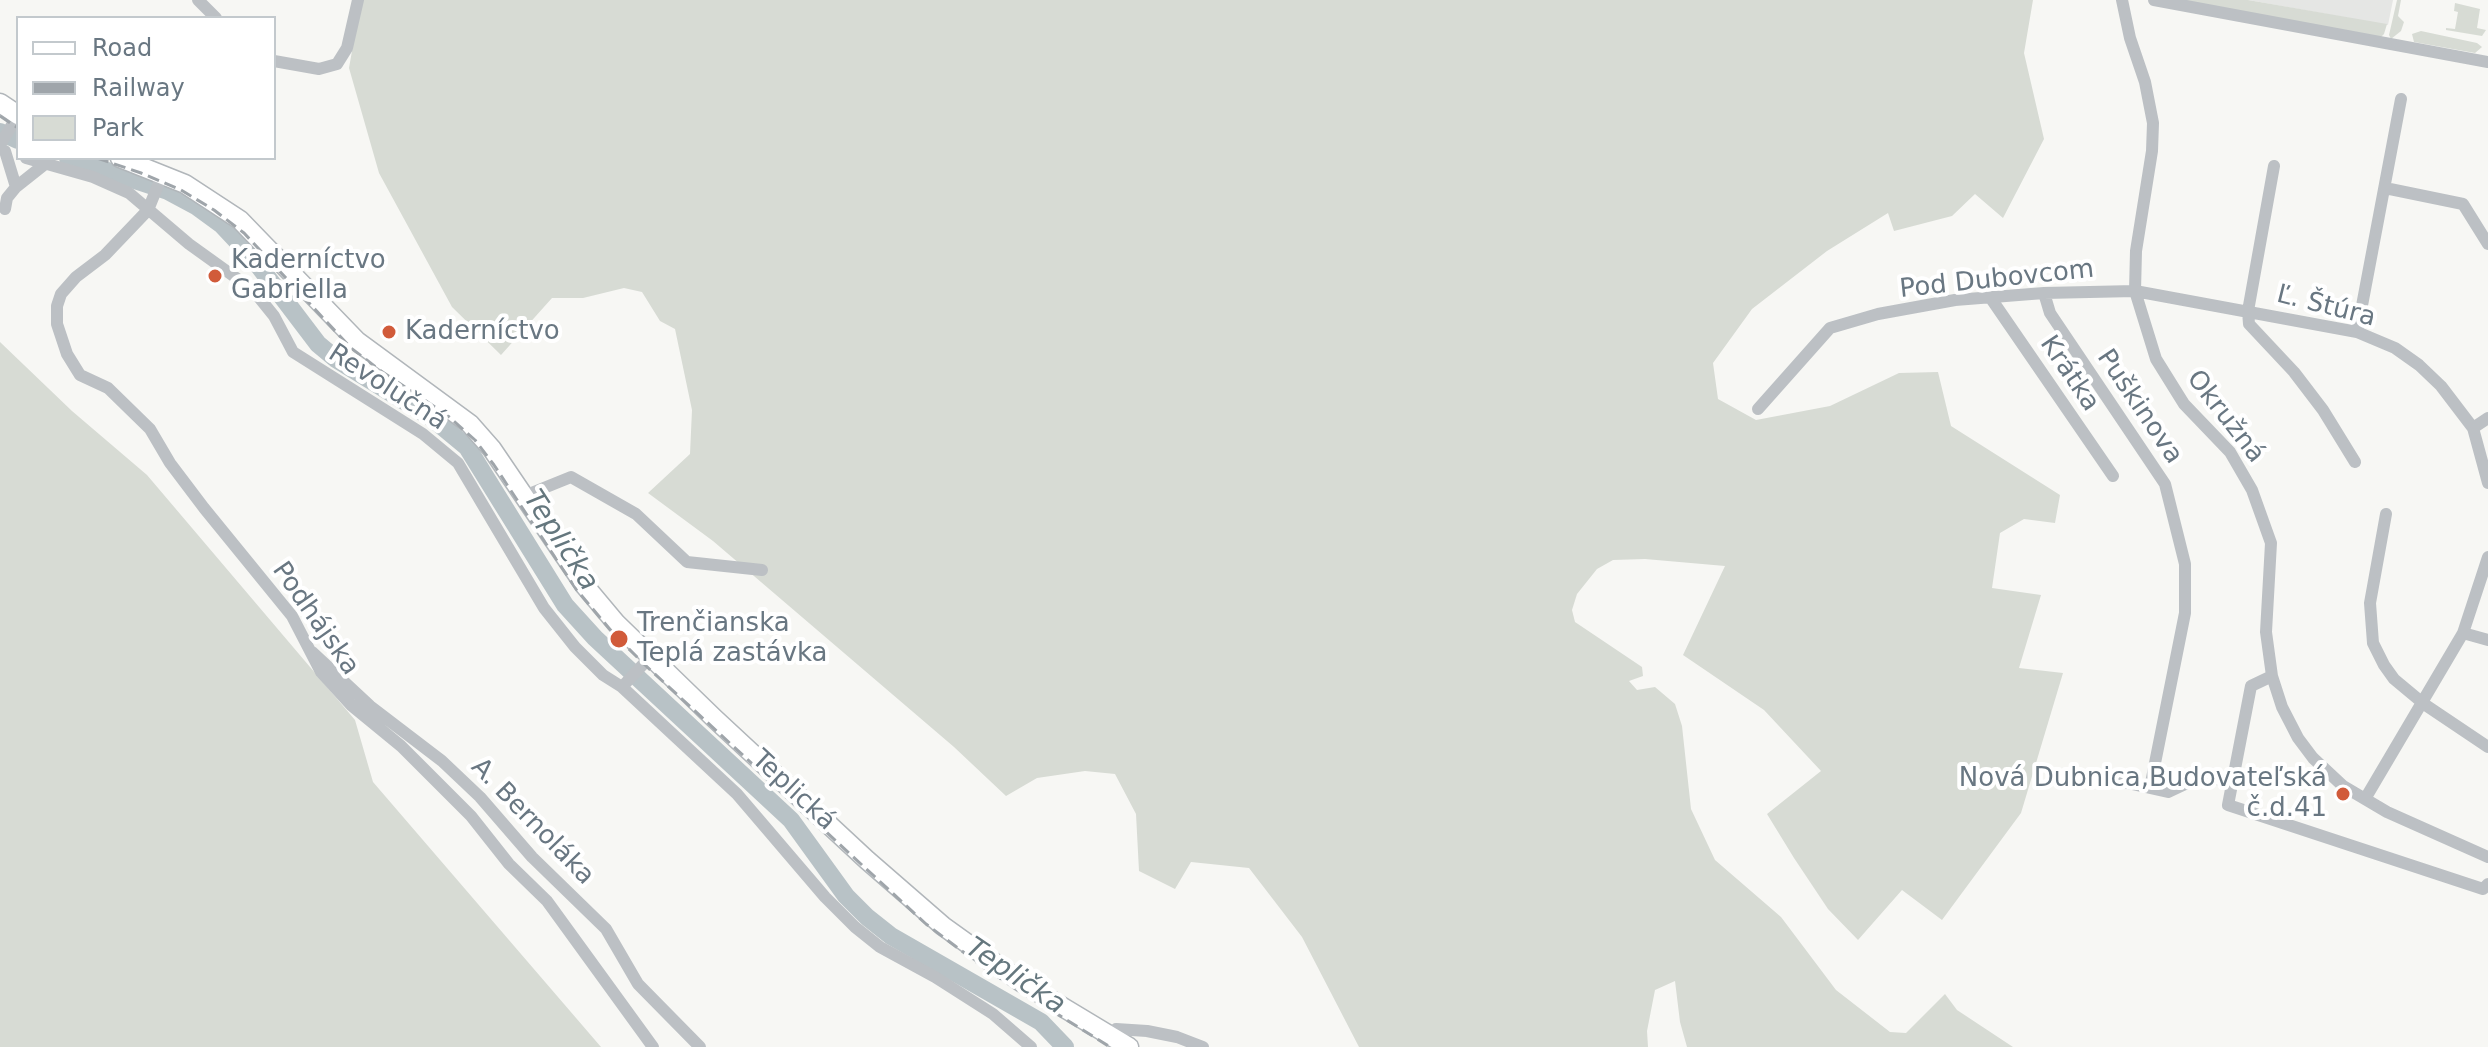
<!DOCTYPE html>
<html>
<head>
<meta charset="utf-8">
<style>
  body { margin:0 }
  #map { position:relative; width:2488px; height:1047px; overflow:hidden; background:#f7f7f4; font-family:"DejaVu Sans",sans-serif }
  canvas { display:block }
  .legend { position:absolute; left:16px; top:16px; width:260px; height:144px; box-sizing:border-box; background:#fff; border:2px solid #c3c9cd; margin:0; padding:10px 14px; list-style:none; font-size:24px; color:#697782 }
  .legend li { display:flex; align-items:center; gap:16px; height:40px }
  .legend b { width:40px; border:2px solid #c3c9cd }
</style>
</head>
<body>
<div id="map">
<canvas width="2488" height="1047"></canvas>
<ul class="legend">
<li><b style="height:10px;background:#fff"></b>Road</li>
<li><b style="height:10px;background:#9fa5aa"></b>Railway</li>
<li><b style="height:22px;background:#d7dbd4"></b>Park</li>
</ul>
</div>
<script>
const ctx = document.querySelector('canvas').getContext('2d');
ctx.lineJoin = 'round';
function paint(path, color) { ctx.fillStyle = color; ctx.fill(path, 'evenodd'); }
const toPath = rows => new Path2D(rows.map(r => 'M' + r).join(''));
function strokePath(path, color, width, dash) { ctx.strokeStyle = color; ctx.lineWidth = width; ctx.lineCap = dash ? 'butt' : 'round'; ctx.setLineDash(dash || []); ctx.stroke(path); }
function drawText(font, color, halo, rows, align = 'center') {
  ctx.font = font + ' "DejaVu Sans",sans-serif'; ctx.lineWidth = 8; ctx.setLineDash([]); ctx.textBaseline = 'middle'; ctx.strokeStyle = halo; ctx.fillStyle = color; for (const [text, x, y, turn = 0] of rows) {
    ctx.save(); ctx.translate(x, y); ctx.rotate((+turn || 0) * Math.PI / 180); ctx.textAlign = isNaN(turn) ? turn : align; if (halo) ctx.strokeText(text, 0, 0); ctx.fillText(text, 0, 0); ctx.restore();
  }
}
paint(toPath([
  [2248,0,2393,0,2388,25]
]), '#e5e6e4');
paint(toPath([
  [361,0,2033,0,2024,53,2044,139,2003,218,1975,194,1952,216,1894,231,1888,213,1827,251,1752,309,1713,363,1718,399,1756,420,1830,406,1899,373,1938,372,1951,426,2060,495,2055,523,2024,519,2000,533,1992,588,2041,595,2019,668,2063,673,2021,813,1942,920,1902,890,1858,940,1828,909,1794,858,1767,814,1821,771,1764,710,1683,655,1725,566,1645,559,1613,560,1597,569,1577,594,1572,610,1575,622,1642,667,1643,676,1629,681,1637,690,1655,687,1675,704,1682,726,1691,809,1715,860,1781,917,1836,990,1890,1032,1906,1033,1945,994,1957,1010,2013,1047,1687,1047,1680,1022,1675,981,1655,990,1647,1031,1648,1047,1359,1047,1302,937,1249,868,1191,862,1175,889,1139,871,1136,814,1115,774,1085,771,1037,778,1006,796,954,747,713,541,648,493,690,454,692,410,675,329,660,321,642,292,624,288,583,298,552,298,501,355,452,307,379,173,349,68],
  [2167,0,2248,0,2387,24,2384,34,2380,38],
  [2397,0,2401,0,2398,16,2404,22,2401,31,2391,39,2389,35],
  [2455,3,2480,9,2477,28,2486,30,2482,36,2446,30,2446,28,2455,29,2458,12,2454,11],
  [2421,31,2477,43,2482,47,2475,53,2414,42,2412,34],
  [0,342,72,411,147,475,355,720,373,782,601,1047,0,1047]
]), '#d7dbd4');
strokePath(toPath([
  [0,132,18,140],
  [68,158,168,191,196,206,222,225,252,257,318,344,336,359,432,418,467,447,565,605,595,638,791,820,846,896,867,917,891,936,1041,1022,1065,1047]
]), '#b8c2c6', 18);
const secondary = toPath([
  [0,103,18,115],
  [120,158,185,184,240,220,357,341,470,424,492,449,585,586,616,623,714,718,867,860,943,926,1021,982,1129,1047]
]);
strokePath(secondary, '#b1b6ba', 21);
strokePath(toPath([
  [198,0,216,18],
  [2122,0,2130,38,2145,82,2153,123,2152,151,2136,251,2135,291,2156,359,2184,404,2230,452,2252,490,2271,543,2266,632,2272,676,2282,707,2298,738,2313,758,2343,786,2387,812,2488,857],
  [2154,0,2488,62],
  [274,61,319,69,337,64,347,48,358,0],
  [0,145,18,115],
  [5,151,16,187],
  [26,158,93,177,129,193,189,244,253,290,274,316,293,352,423,434,458,463,544,608,575,647,603,675,622,687,737,794,825,897,855,927,880,947,935,977,993,1014,1031,1047],
  [2274,166,2248,311,2249,324,2294,372,2323,410,2355,462],
  [163,173,148,210,105,255,76,277,61,294,57,306,57,324,67,354,80,375,108,388,150,429,170,463,204,508,292,616,321,672,351,705,401,746,471,816,509,864,547,901,653,1047],
  [2385,188,2463,204,2488,244],
  [5,209,7,198,16,187,45,164],
  [2044,293,2050,313,2165,484,2185,564,2185,613,2150,788,2168,792,2202,776,2232,782],
  [1990,297,2113,476],
  [2357,332,2401,99],
  [1758,409,1830,328,1878,314,1955,300,2044,293,2135,291,2357,332,2395,348,2419,365,2441,386,2473,428,2488,483],
  [2473,428,2488,418],
  [524,496,571,477,636,514,687,562,762,570],
  [2386,514,2370,603,2373,643,2384,665,2394,679,2424,704,2488,747],
  [2463,633,2488,640],
  [312,652,370,706,442,761,480,797,532,857,606,929,638,984,700,1047],
  [2272,676,2251,686,2228,805,2483,889,2488,884],
  [622,687,650,657],
  [2123,782,2150,788],
  [2365,799,2463,633,2488,557],
  [1109,1035,1116,1029,1147,1031,1177,1037,1203,1047]
]), '#bcc0c4', 12);
strokePath(secondary, '#fff', 18);
strokePath(toPath([
  [0,116,18,128],
  [97,158,141,173,181,190,214,210,244,233,351,348,381,371,447,415,475,440,494,465,576,589,613,633,644,664,926,924,987,970,1110,1047]
]), '#9fa5aa', 3, [12, 6]);
for (const [x, y, r, color] of [
  [215,276,8,"#d15b3a"],
  [389,332,8,"#d15b3a"],
  [619,639,10,"#d15b3a"],
  [2343,794,8,"#d15b3a"]
]) { const dot = new Path2D(); dot.arc(x, y, r, 0, 2 * Math.PI); ctx.fillStyle = color; ctx.fill(dot); strokePath(dot, '#fff', 3); }
drawText('26px', '#697782', '#fff', [
  ["Kaderníctvo",231,261],
  ["Gabriella",231,291],
  ["Kaderníctvo",405,332],
  ["Trenčianska",637,624],
  ["Teplá zastávka",637,654],
  ["Nová Dubnica,Budovateľská",2327,779,"right"],
  ["č.d.41",2327,809,"right"]
], 'left');
drawText('26px', '#697782', '#fff', [
  ["Pod Dubovcom",1997,280,-6],
  ["Ľ. Štúra",2326,307,14],
  ["Krátka",2069,374,56],
  ["Revolučná",387,388,33],
  ["Puškinova",2139,407,56],
  ["Okružná",2225,417,52],
  ["Podhájska",315,619,55],
  ["Teplická",793,791,43],
  ["A. Bernoláka",532,822,46]
]);
drawText('italic 28px', '#65777e', '#fff', [
  ["Teplička",560,541,57],
  ["Teplička",1015,977,34]
]);
</script>
</body>
</html>
